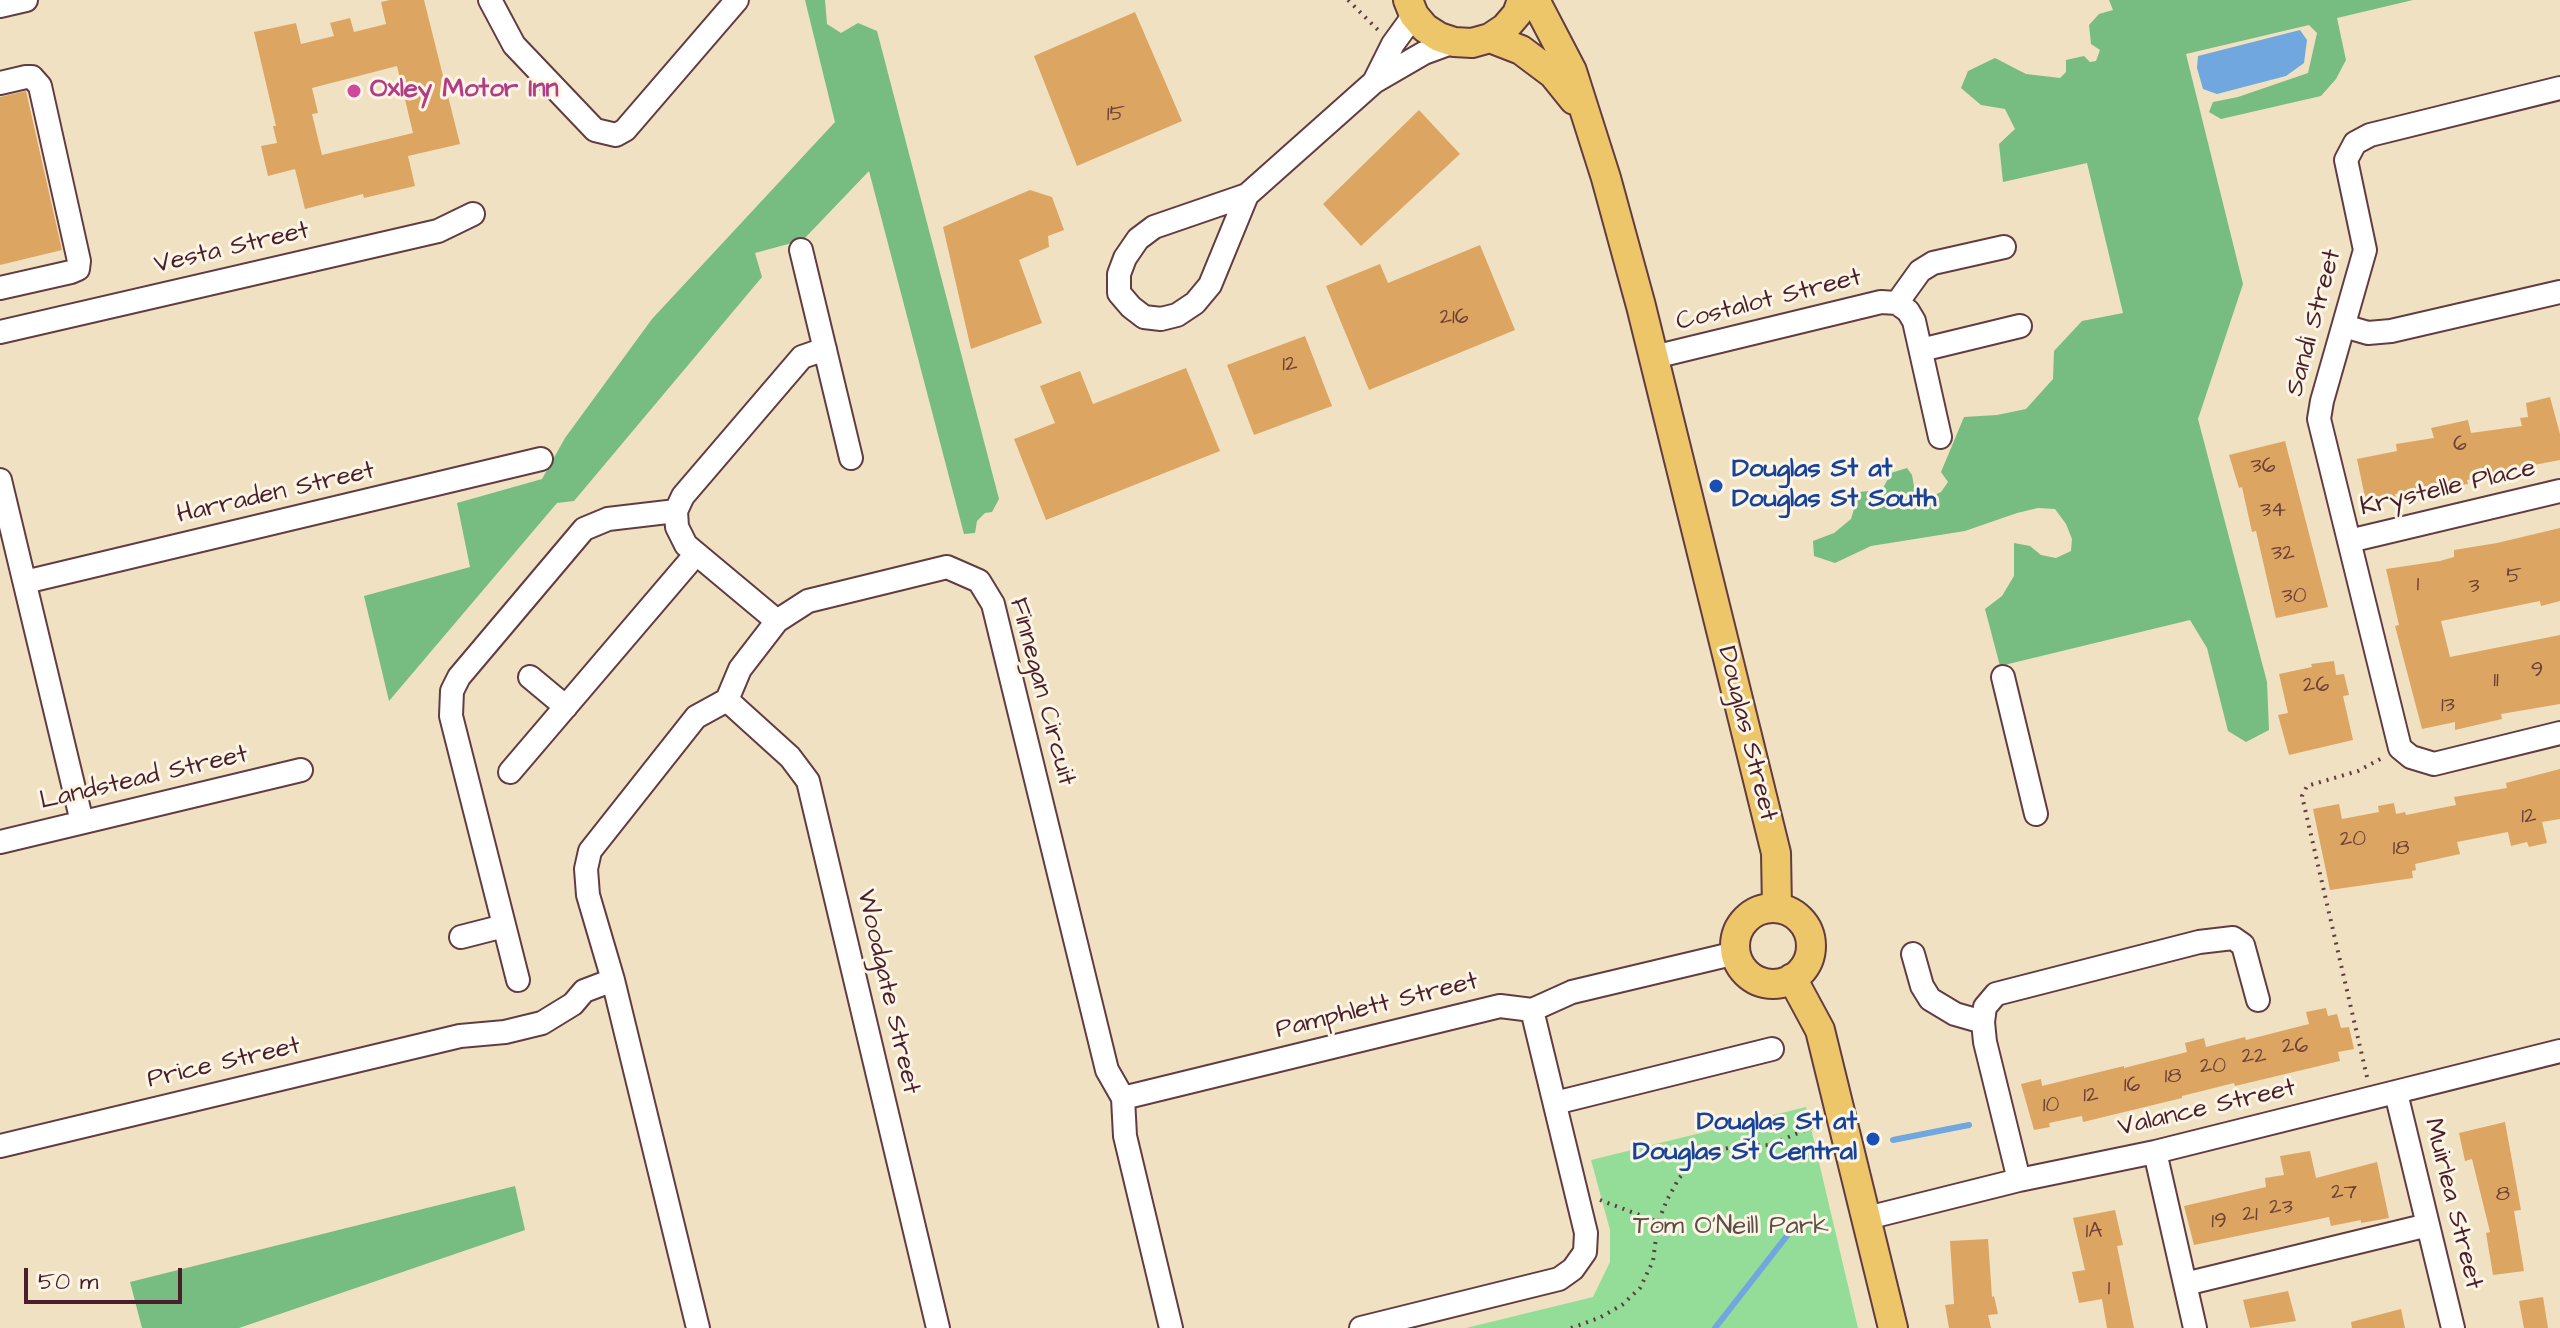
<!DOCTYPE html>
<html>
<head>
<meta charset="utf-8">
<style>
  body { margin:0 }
  #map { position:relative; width:2560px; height:1328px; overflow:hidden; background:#f0e1c2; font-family:"Architects Daughter",sans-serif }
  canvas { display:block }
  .scale { position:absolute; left:24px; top:1268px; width:158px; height:36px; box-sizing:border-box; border:4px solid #4a1f2b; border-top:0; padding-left:10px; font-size:24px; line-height:28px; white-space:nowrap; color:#4a1f2b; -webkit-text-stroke:6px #fcf5e5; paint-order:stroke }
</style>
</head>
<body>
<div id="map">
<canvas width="2560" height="1328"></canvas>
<div class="scale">50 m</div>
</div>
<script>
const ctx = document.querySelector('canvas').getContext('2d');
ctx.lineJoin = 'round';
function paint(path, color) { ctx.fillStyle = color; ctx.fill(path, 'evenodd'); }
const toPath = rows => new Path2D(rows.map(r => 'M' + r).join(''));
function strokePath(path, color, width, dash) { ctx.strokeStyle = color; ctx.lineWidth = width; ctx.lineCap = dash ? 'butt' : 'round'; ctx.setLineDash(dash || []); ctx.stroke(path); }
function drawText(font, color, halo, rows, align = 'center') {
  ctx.font = font + ' "Architects Daughter",sans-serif'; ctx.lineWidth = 6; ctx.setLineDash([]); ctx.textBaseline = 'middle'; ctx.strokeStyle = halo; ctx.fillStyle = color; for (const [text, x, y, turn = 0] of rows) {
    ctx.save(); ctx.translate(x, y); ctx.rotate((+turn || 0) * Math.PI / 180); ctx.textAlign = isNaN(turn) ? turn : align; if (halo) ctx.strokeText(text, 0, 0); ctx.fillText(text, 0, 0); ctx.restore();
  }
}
paint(toPath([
  [1806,1107,1858,1328,1466,1328,1593,1297,1610,1262,1610,1230,1591,1160]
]), '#94dd98');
paint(toPath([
  [805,0,825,0,827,24,841,33,858,23,877,31,999,499,992,512,985,513,977,521,975,533,964,534,869,171,803,240,755,253,762,277,574,501,557,503,389,701,364,596,470,567,457,503,542,479,565,438,652,319,835,122],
  [2109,0,2413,0,2337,18,2346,60,2336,79,2321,96,2221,119,2209,112,2213,102,2238,97,2308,73,2317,33,2309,25,2186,54,2243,284,2198,419,2267,682,2269,730,2246,742,2228,731,2207,648,2190,620,2000,666,1985,609,2002,596,2014,576,2014,543,2030,546,2041,555,2056,558,2071,551,2072,539,2066,524,2055,509,2038,508,2017,513,1965,531,1871,546,1835,563,1814,556,1813,541,1834,533,1851,519,1859,492,1869,491,1879,496,1891,473,1907,468,1912,475,1915,492,1926,499,1941,492,1948,482,1941,472,1964,417,1997,415,2026,409,2053,379,2054,351,2082,321,2123,313,2087,163,2003,182,1999,144,2015,129,2005,109,1981,105,1961,88,1968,71,1995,58,2026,74,2060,78,2066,72,2066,60,2084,56,2090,62,2096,61,2100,50,2091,44,2089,25,2099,14,2113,10],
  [515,1186,525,1230,239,1328,142,1328,130,1282]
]), '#77bc80');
paint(toPath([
  [2300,30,2307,40,2304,63,2286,76,2217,94,2203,89,2197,68,2198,56]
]), '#6fa7de');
strokePath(toPath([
  [1893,1140,1969,1125],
  [1715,1328,1797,1223]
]), '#6fa7de', 6);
paint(toPath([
  [390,0,424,0,460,144,408,156,415,186,364,198,363,194,305,209,295,169,268,176,261,146,277,143,273,126,276,126,254,32,296,23,301,44,334,36,330,23,350,18,354,32,386,24,381,2],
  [397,66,413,133,322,155,312,114,318,113,312,88],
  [1135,12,1182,121,1077,166,1034,56],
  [26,91,62,250,0,265,0,97],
  [1419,110,1460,154,1361,246,1323,204],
  [1030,190,1052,197,1064,230,1048,236,1049,247,1019,260,1042,323,971,349,943,227],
  [1480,245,1515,330,1369,390,1326,286,1380,264,1388,283],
  [1305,336,1332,406,1254,435,1227,365],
  [1186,368,1220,451,1046,520,1014,439,1055,423,1040,386,1080,371,1093,404],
  [2550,397,2560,434,2560,460,2481,475,2482,478,2467,480,2468,484,2395,494,2396,497,2366,502,2357,459,2397,451,2396,444,2434,438,2431,428,2468,420,2471,433,2522,426,2520,418,2528,417,2526,403],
  [2285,441,2328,607,2276,618,2256,531,2252,532,2242,487,2239,488,2229,455],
  [2560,528,2560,601,2541,606,2540,601,2441,621,2450,657,2560,635,2560,704,2501,714,2502,719,2455,730,2455,722,2422,729,2395,626,2399,625,2386,569,2440,561,2454,557,2454,550,2497,543],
  [2334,661,2336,675,2344,674,2349,695,2343,696,2353,740,2289,755,2278,715,2288,713,2279,674,2312,667,2311,664],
  [2560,769,2560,819,2542,822,2547,843,2529,847,2527,842,2511,846,2508,832,2457,842,2460,854,2415,864,2416,870,2412,871,2413,878,2330,890,2313,809,2339,804,2342,819,2379,812,2378,806,2394,803,2396,814,2405,812,2406,815,2456,805,2454,797,2507,788,2506,783],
  [2326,1008,2328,1016,2337,1014,2341,1028,2349,1027,2354,1049,2338,1052,2340,1061,2235,1086,2234,1083,2182,1096,2182,1098,2083,1122,2082,1116,2049,1123,2050,1127,2034,1130,2021,1084,2041,1079,2042,1086,2124,1066,2124,1068,2187,1052,2185,1043,2204,1038,2206,1047,2245,1037,2246,1040,2309,1024,2306,1012],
  [2505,1122,2521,1210,2514,1211,2524,1271,2493,1275,2486,1233,2490,1232,2472,1159,2465,1161,2459,1133],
  [2310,1151,2316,1178,2377,1162,2389,1218,2361,1223,2361,1220,2331,1226,2329,1217,2194,1245,2184,1206,2266,1187,2265,1178,2284,1175,2280,1156],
  [2115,1210,2123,1245,2117,1246,2134,1328,2107,1328,2102,1299,2079,1303,2072,1272,2085,1270,2073,1218],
  [1988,1239,1992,1297,1994,1296,1998,1314,1988,1315,1991,1328,1949,1328,1945,1305,1954,1304,1950,1241],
  [2288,1291,2296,1321,2250,1328,2243,1300],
  [2543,1297,2548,1328,2524,1328,2519,1301],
  [2401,1309,2405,1328,2352,1328,2351,1322]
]), '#dda562');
const minor = toPath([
  [490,0,514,45,595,130,616,135,625,130,737,0],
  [0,6,26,0],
  [1374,82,1393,44,1414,15],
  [0,83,26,77,32,77,40,86,79,261,78,269,71,272,0,288],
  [2560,88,2370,135,2355,143,2346,160,2365,250,2322,401,2319,419,2400,748,2411,757,2434,764,2560,733],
  [1247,195,1210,285,1195,303,1177,315,1161,319,1144,317,1131,307,1119,293,1119,274,1125,258,1138,239,1154,227,1247,195,1374,82,1424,53,1454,42],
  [801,250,851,458],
  [1897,303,1920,271,1933,263,2004,247],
  [2344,326,2368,333,2391,331,2560,292],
  [0,332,438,231,473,214],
  [1921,350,2020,326],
  [1654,357,1881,302,1897,303,1908,311,1914,321,1940,437],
  [0,480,82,822],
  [2349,541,2560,491],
  [25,582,541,459],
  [777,621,686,545,677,527,676,511,683,496,802,357,825,349],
  [530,677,566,707],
  [2003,677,2036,814],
  [727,700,790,757,808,781,938,1328],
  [510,772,696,554],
  [0,842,301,770],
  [461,937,504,926],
  [1913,954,1922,986,1930,999,1955,1014,1983,1022],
  [518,980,451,716,452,691,459,677,584,529,608,519,676,511],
  [2396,1093,2453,1328],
  [1123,1098,1500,1006,1532,1010,1572,992,1736,953],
  [1555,1103,1772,1049],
  [0,1146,460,1036,505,1032,542,1023,573,1004,584,991,613,980],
  [2155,1152,2195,1328],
  [2019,1180,1985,1042,1983,1022,1985,1007,1996,994,2199,942,2233,938,2243,945,2258,1000],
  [1867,1218,2019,1180,2155,1152,2560,1051],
  [2185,1284,2428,1225],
  [698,1328,613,980,588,895,586,869,590,851,696,717,727,700,740,669,777,621,808,601,947,567,979,581,993,604,1107,1070,1123,1098,1125,1136,1171,1328],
  [1361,1328,1559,1279,1573,1269,1585,1252,1586,1233,1532,1010]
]);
const major = toPath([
  [1408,0,1414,15,1425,28,1439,37,1454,42,1472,43,1490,38,1505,28,1517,14,1522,0],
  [1535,0,1572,71,1606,178,1641,306,1776,853,1777,908],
  [1490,38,1521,50,1553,74,1574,100],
  '1735 946a38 38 0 1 1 76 0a38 38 0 1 1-76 0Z',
  [1792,978,1820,1030,1893,1328]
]);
strokePath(minor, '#633c42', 26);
strokePath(major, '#633c42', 32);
strokePath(toPath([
  [1348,0,1378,30],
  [2367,1077,2302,796,2307,786,2358,771,2382,758],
  [1600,1200,1658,1222],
  [1571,1328,1599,1318,1622,1305,1640,1288,1653,1261,1658,1222,1667,1200,1679,1178,1694,1162,1711,1152,1737,1146,1770,1145,1819,1124]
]), '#633c42', 4, [2, 6]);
strokePath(minor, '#fff', 22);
strokePath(major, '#ecc669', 28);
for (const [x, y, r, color] of [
  [354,91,8,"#d1479c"],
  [1716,486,8,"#1a4fb4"],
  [1873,1139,8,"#1a4fb4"]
]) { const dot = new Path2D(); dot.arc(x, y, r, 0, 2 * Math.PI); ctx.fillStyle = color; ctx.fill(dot); strokePath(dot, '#fcf5e5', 3); }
drawText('22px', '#6f4039', null, [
  ["15",1116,115],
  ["216",1454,318],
  ["12",1290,365],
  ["6",2460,445],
  ["36",2263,467],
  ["34",2273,511],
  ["32",2283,554],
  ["5",2514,577],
  ["1",2418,585],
  ["3",2474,587],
  ["30",2294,597],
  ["9",2537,671],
  ["11",2496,681],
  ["26",2316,686],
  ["13",2448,706],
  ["12",2529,817],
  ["20",2353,840],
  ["18",2401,849],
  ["26",2295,1047],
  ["22",2254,1057],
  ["20",2213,1067],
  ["18",2173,1077],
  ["16",2132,1086],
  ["12",2091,1096],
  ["10",2051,1106],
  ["27",2344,1193],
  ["8",2503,1195],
  ["23",2281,1208],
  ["21",2250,1215],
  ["19",2219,1222],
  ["1A",2094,1232],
  ["1",2109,1289]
]);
drawText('bold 26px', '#b23c85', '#fcf5e5', [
  ["Oxley Motor Inn",370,91]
], 'left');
drawText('26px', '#4a1f2b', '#fcf5e5', [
  ["Vesta Street",232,249,-13],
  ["Costalot Street",1769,301,-14],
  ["Sandi Street",2315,323,-75],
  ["Krystelle Place",2448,489,-13],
  ["Harraden Street",276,494,-13],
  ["Finnegan Circuit",1041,692,75],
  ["Douglas Street",1746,734,76],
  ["Landstead Street",144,779,-13],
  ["Woodgate Street",887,992,77],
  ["Pamphlett Street",1377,1007,-14],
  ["Price Street",224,1064,-13],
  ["Valance Street",2207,1109,-13],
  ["Muirlea Street",2452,1204,76]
]);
drawText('bold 26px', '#164399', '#fcf5e5', [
  ["Douglas St at",1732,471],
  ["Douglas St South",1732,501],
  ["Douglas St at",1857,1124,"right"],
  ["Douglas St Central",1857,1154,"right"]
], 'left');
drawText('26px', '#5c4e46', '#fcf5e5', [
  ["Tom O'Neill Park",1731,1228]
]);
</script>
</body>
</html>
